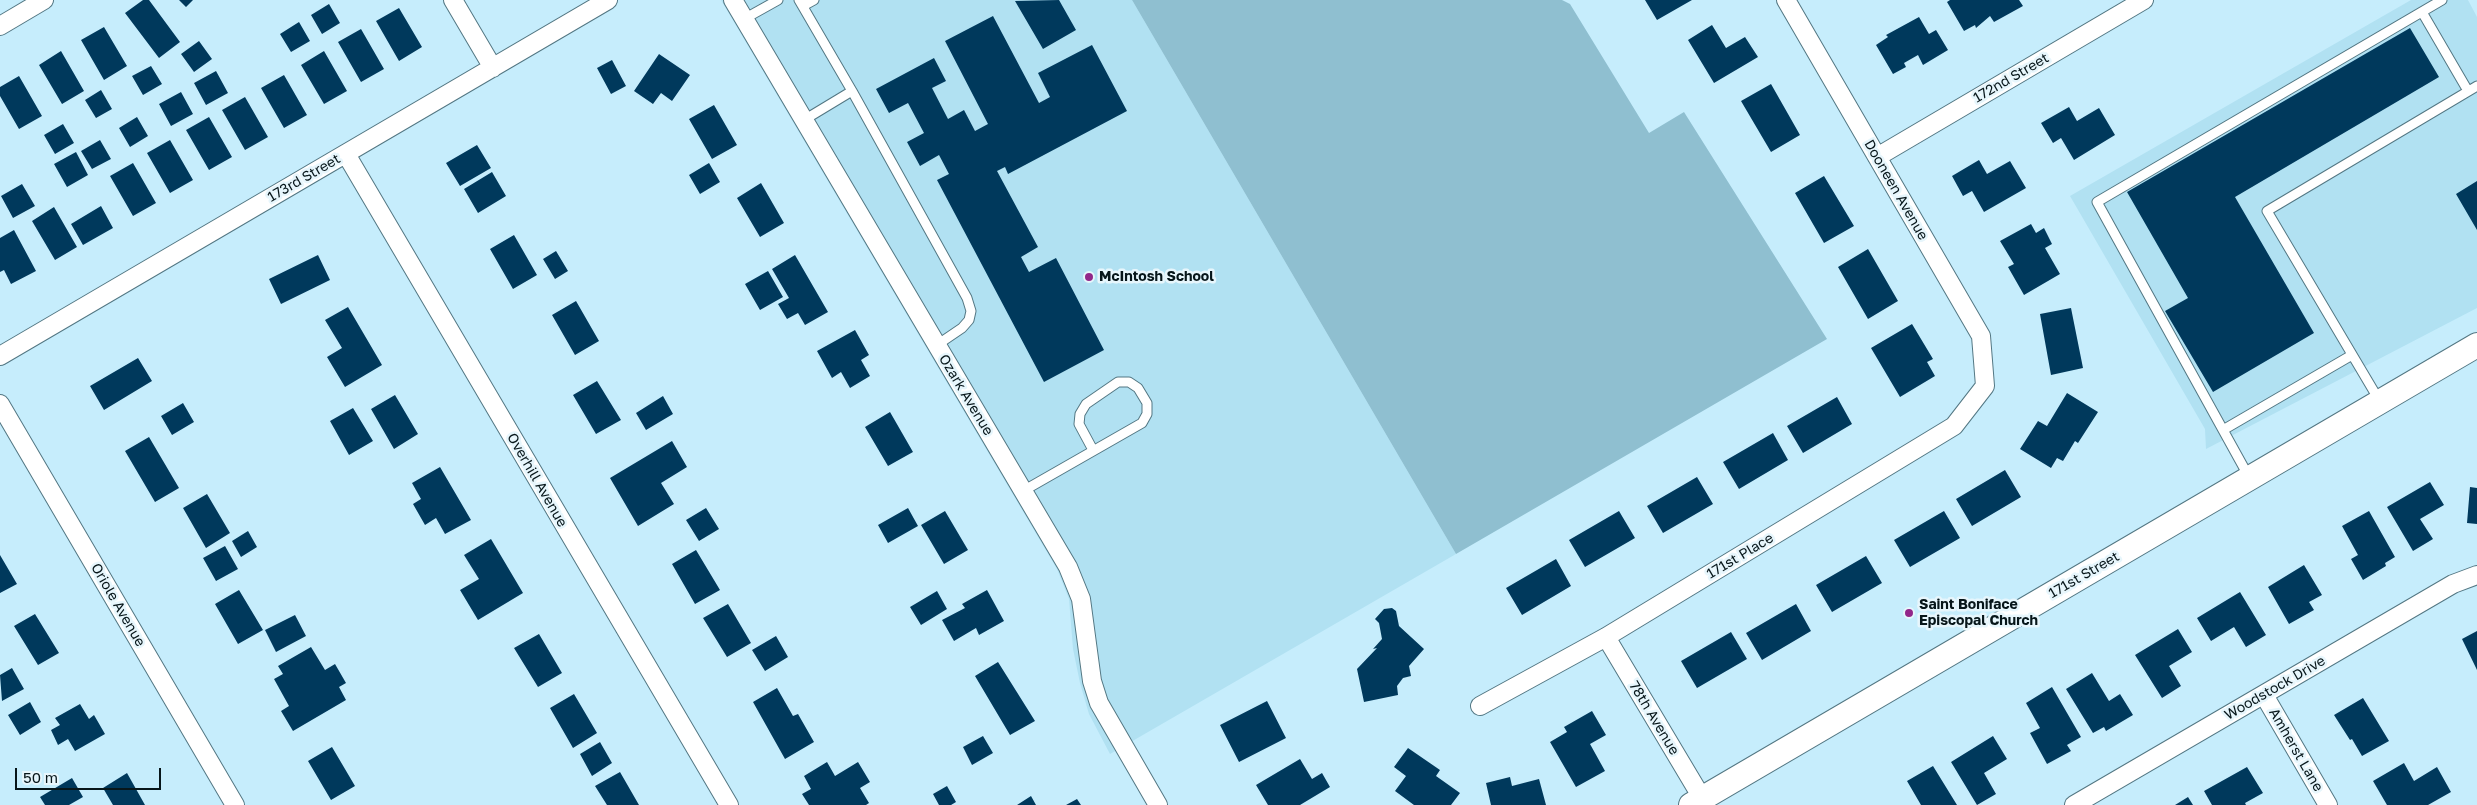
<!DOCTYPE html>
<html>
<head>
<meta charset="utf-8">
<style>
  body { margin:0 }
  #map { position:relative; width:2477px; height:805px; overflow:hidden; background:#c6edfc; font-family:"Golos Text",sans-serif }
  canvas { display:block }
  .scale { position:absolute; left:15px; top:768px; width:146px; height:22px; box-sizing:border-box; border:2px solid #07161a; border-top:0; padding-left:6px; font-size:15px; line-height:18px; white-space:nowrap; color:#07161a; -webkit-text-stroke:4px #e7f6fc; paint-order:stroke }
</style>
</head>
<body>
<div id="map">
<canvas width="2477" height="805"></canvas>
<div class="scale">50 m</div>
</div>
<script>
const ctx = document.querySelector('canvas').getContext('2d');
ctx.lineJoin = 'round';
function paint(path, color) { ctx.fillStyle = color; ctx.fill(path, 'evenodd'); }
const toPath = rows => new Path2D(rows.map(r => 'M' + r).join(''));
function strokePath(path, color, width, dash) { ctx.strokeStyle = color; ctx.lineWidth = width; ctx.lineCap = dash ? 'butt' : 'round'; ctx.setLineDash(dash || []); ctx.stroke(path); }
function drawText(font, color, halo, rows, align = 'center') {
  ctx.font = font + ' "Golos Text",sans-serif'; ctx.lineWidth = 5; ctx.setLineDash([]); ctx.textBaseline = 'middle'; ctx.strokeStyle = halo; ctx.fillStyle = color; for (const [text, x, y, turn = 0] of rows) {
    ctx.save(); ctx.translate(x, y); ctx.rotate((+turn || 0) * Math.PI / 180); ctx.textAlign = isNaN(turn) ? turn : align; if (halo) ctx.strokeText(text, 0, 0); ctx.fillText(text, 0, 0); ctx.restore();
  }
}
paint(toPath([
  [721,0,1132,0,1456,554,1110,754,1089,714,1080,683,1073,649,1069,599,1057,569],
  [2411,0,2468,0,2477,17,2477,308,2206,449,2205,429,2070,196]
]), '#b1e1f2');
paint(toPath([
  [1132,0,1562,0,1570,4,1649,133,1684,112,1827,339,1456,554]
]), '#8fbfd0');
paint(toPath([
  [143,0,149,0,180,42,159,58,125,13],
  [179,0,193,0,186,7],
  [1059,0,1076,30,1043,49,1015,1],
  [1645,0,1692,0,1657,20],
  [1950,0,2019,0,2023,6,1994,22,1990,16,1976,28,1975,25,1964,31,1947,2],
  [329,4,340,23,322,34,311,15],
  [399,8,422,47,399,61,376,21],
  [993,16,1039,103,1050,97,1038,73,1092,45,1127,111,1008,174,1005,167,997,171,1038,247,1021,257,1029,272,1056,258,1104,350,1044,382,937,180,949,174,939,155,920,166,907,142,924,133,908,103,889,113,876,89,934,58,946,81,932,88,948,119,964,110,975,131,988,124,945,41],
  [1919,17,1929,34,1936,30,1948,50,1923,65,1918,55,1904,63,1906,67,1893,74,1876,45,1888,37,1886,35],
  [299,22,310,41,291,52,280,34],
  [1712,25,1726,48,1745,37,1758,57,1714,83,1688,40],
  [104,27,127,66,104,80,81,40],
  [2410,28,2439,77,2235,197,2314,333,2213,392,2165,311,2188,298,2127,192],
  [361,29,384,69,361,82,338,42],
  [199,41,212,59,194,72,181,54],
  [61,51,84,91,62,104,39,65],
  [324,51,347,91,324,104,301,65],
  [659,54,690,75,672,101,661,93,653,104,634,91],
  [612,60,626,86,611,94,597,68],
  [151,66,162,84,143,95,132,76],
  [216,71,228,93,206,105,194,83],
  [284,75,307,115,284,128,261,88],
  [19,76,42,116,19,129,0,96,0,87],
  [1771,84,1800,135,1771,152,1741,101],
  [101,90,112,109,96,118,85,100],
  [181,92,193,114,171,126,159,104],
  [245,97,268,137,245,150,222,110],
  [714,105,737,145,712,159,689,119],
  [2069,107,2077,121,2099,108,2115,135,2074,160,2061,138,2053,143,2041,123],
  [137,117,148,136,130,147,119,128],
  [209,117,232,157,209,170,186,130],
  [63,124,74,143,55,154,44,135],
  [100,140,111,159,92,169,81,151],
  [170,140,193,180,170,193,147,153],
  [477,145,491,168,460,186,446,163],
  [76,152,88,175,67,187,54,164],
  [1979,160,1987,174,2010,161,2026,188,1984,212,1972,191,1963,196,1952,176],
  [133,163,156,203,133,216,110,176],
  [709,163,720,182,700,194,689,175],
  [492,172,506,196,478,213,464,189],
  [1824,176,1854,226,1824,243,1795,193],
  [2477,181,2477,230,2456,194],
  [761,183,784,223,760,237,737,198],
  [22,184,35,206,13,218,1,196],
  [101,206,113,228,83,245,71,224],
  [54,207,77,247,55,260,32,221],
  [2031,224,2036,233,2044,228,2052,244,2045,248,2060,274,2024,295,2008,267,2014,264,2000,241],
  [14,230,36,271,11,284,4,270,0,272,0,238],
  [514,235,537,275,513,289,490,249],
  [1868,249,1898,301,1868,319,1838,267],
  [556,251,568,271,555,279,543,259],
  [318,255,330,280,281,304,269,279],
  [795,255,828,312,805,325,798,313,787,319,778,304,789,298,772,269],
  [768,271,783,297,760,310,745,284],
  [576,301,599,341,575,355,552,315],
  [348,307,382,365,345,387,327,357,342,348,325,320],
  [2071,308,2083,368,2051,375,2040,314],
  [1912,324,1933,359,1927,362,1935,376,1900,397,1871,348],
  [855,330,869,355,861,360,870,376,850,388,841,372,832,378,817,351],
  [138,358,152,381,104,410,90,386],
  [597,381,621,420,596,434,573,395],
  [2067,393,2098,412,2078,443,2075,441,2063,461,2057,458,2051,468,2020,449,2038,421,2047,426],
  [395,395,418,434,394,449,371,409],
  [663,396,673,414,646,430,636,413],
  [1837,397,1852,424,1803,453,1787,426],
  [183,403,194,422,172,435,161,416],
  [353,408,373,441,349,455,330,421],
  [890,412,913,452,888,466,865,427],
  [1773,433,1788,460,1739,489,1723,462],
  [149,437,179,488,155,502,125,451],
  [672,441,687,467,661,483,674,504,638,526,610,478],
  [440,467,471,520,445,534,436,518,425,525,413,504,421,499,412,483],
  [2005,470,2021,497,1972,526,1956,499],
  [1697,477,1713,504,1663,533,1647,506],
  [2430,482,2444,505,2420,519,2433,539,2413,551,2387,507],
  [2470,487,2477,488,2477,524,2467,523],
  [207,494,230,533,206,548,183,508],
  [706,508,719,529,699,541,686,520],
  [908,508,918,526,888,543,878,525],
  [945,511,968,550,944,564,921,525],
  [1619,511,1635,538,1585,567,1569,540],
  [1944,511,1960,538,1910,567,1894,540],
  [2369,511,2395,557,2385,563,2386,566,2363,580,2351,559,2358,555,2342,526],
  [248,531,257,547,241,557,232,541],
  [491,539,523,593,478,620,460,590,479,579,464,555],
  [225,546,238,569,216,581,203,558],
  [696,550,720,590,695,604,672,564],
  [0,555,17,584,0,593],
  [1866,556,1882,583,1832,612,1816,585],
  [1556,559,1571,586,1522,615,1506,588],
  [2304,565,2322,595,2309,602,2314,610,2289,624,2268,587],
  [239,590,263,630,238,644,215,604],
  [987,590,1004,621,979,635,976,628,954,641,942,620,965,608,962,604],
  [937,591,947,609,921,625,910,607],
  [2240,592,2266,635,2246,647,2234,627,2211,641,2197,618],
  [728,604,751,643,727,657,703,618],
  [1796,604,1811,631,1762,660,1746,633],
  [1392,608,1396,611,1399,626,1424,649,1409,666,1411,676,1403,678,1397,686,1398,695,1364,702,1357,669,1377,648,1373,649,1382,639,1379,623,1375,619,1384,609],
  [35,614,59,653,38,665,14,626],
  [295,615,306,636,276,652,265,630],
  [2178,629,2192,652,2169,666,2181,686,2162,698,2135,655],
  [2477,631,2477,670,2462,639],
  [1731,632,1747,659,1697,688,1681,661],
  [539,634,562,673,538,687,514,648],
  [776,636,788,657,765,671,752,650],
  [311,647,325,670,335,664,346,683,339,687,346,700,293,731,281,711,289,706,274,679,283,674,278,666],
  [998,662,1035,721,1010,735,975,676],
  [12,668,24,689,2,701,0,675],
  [2092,673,2109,701,2120,694,2133,715,2106,731,2104,727,2093,733,2066,689],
  [2052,687,2081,737,2067,745,2071,751,2047,764,2030,733,2040,728,2026,703],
  [777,688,793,716,798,714,814,742,785,759,753,702],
  [574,694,597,733,573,748,550,708],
  [2363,698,2389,741,2362,756,2352,739,2350,740,2334,715],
  [1267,701,1286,738,1239,762,1220,725],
  [30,702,41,722,20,735,8,715],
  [80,704,89,719,94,715,105,734,75,751,68,739,58,745,51,730,60,725,55,718],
  [1592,711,1606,735,1590,744,1605,771,1576,787,1550,742,1567,732,1564,727],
  [983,736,993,753,972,765,963,747],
  [1993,736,2007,759,1984,773,1996,794,1977,805,1951,762],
  [600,742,612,763,592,776,580,754],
  [332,747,355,786,331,800,308,761],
  [1408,748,1440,770,1436,776,1460,793,1451,805,1414,805,1395,791,1406,776,1394,767],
  [1300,759,1312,779,1322,773,1330,787,1300,805,1268,805,1256,785],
  [827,762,835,776,858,762,870,782,860,788,869,803,866,805,809,805,802,794,811,789,804,776],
  [2404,763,2414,781,2437,767,2451,792,2428,805,2387,805,2373,781],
  [1933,766,1957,805,1921,805,1907,781],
  [2247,767,2263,793,2245,803,2246,805,2212,805,2204,791],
  [620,772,639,805,607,805,595,786],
  [127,773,145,805,113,805,103,788],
  [1510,777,1512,786,1539,779,1546,805,1491,805,1486,783],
  [72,778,83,797,69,805,45,805,40,797],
  [947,786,956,802,951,805,939,805,933,794],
  [1031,796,1036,805,1017,805],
  [2188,797,2193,805,2175,805],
  [1077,799,1081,805,1066,805]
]), '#00395c');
const lane = toPath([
  [799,0,852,91,804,120],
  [803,6,814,0],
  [2422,12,2468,91],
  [744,19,778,0],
  [852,91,967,298,971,311,969,320,962,328,937,345],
  [2379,400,2267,211,2477,86],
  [2223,430,2352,355],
  [2249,477,2097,202,2442,0],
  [1023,491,1142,423,1147,414,1147,403,1138,388,1129,382,1118,382,1086,404,1080,414,1079,424,1093,450]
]);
const street = toPath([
  [453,0,493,68],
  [733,0,1068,567,1081,599,1092,681,1099,703,1158,805],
  [0,26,44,0],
  [346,154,729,805],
  [1877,157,2144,0],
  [0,356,608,0],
  [0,404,235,805],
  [1606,637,1702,798],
  [2264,695,2328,805],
  [1480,706,1606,637,1954,426,1985,386,1981,336,1786,0],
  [2074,805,2453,584,2477,575]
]);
const secondary = toPath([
  [1691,805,2477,345]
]);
strokePath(lane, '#537783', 11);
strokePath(street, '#537783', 20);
strokePath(secondary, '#537783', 26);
strokePath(lane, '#fff', 9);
strokePath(street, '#fff', 18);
strokePath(secondary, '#fff', 24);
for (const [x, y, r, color] of [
  [1089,277,5,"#92278a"],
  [1909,613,5,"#92278a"]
]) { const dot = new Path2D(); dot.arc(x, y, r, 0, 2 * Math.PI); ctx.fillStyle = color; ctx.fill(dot); strokePath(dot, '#e7f6fc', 2); }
drawText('14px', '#07161a', '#e7f6fc', [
  ["172nd Street",2011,78,-30],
  ["173rd Street",304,178,-30],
  ["Dooneen Avenue",1896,190,60],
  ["Ozark Avenue",966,395,59],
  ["Overhill Avenue",537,480,60],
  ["171st Place",1740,556,-31],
  ["171st Street",2084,575,-30],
  ["Oriole Avenue",118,605,60],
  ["Woodstock Drive",2275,688,-30],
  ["78th Avenue",1654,718,59],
  ["Amherst Lane",2296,750,60]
]);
drawText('bold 14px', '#07161a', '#e7f6fc', [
  ["McIntosh School",1099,277],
  ["Saint Boniface",1919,605],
  ["Episcopal Church",1919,621]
], 'left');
</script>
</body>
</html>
